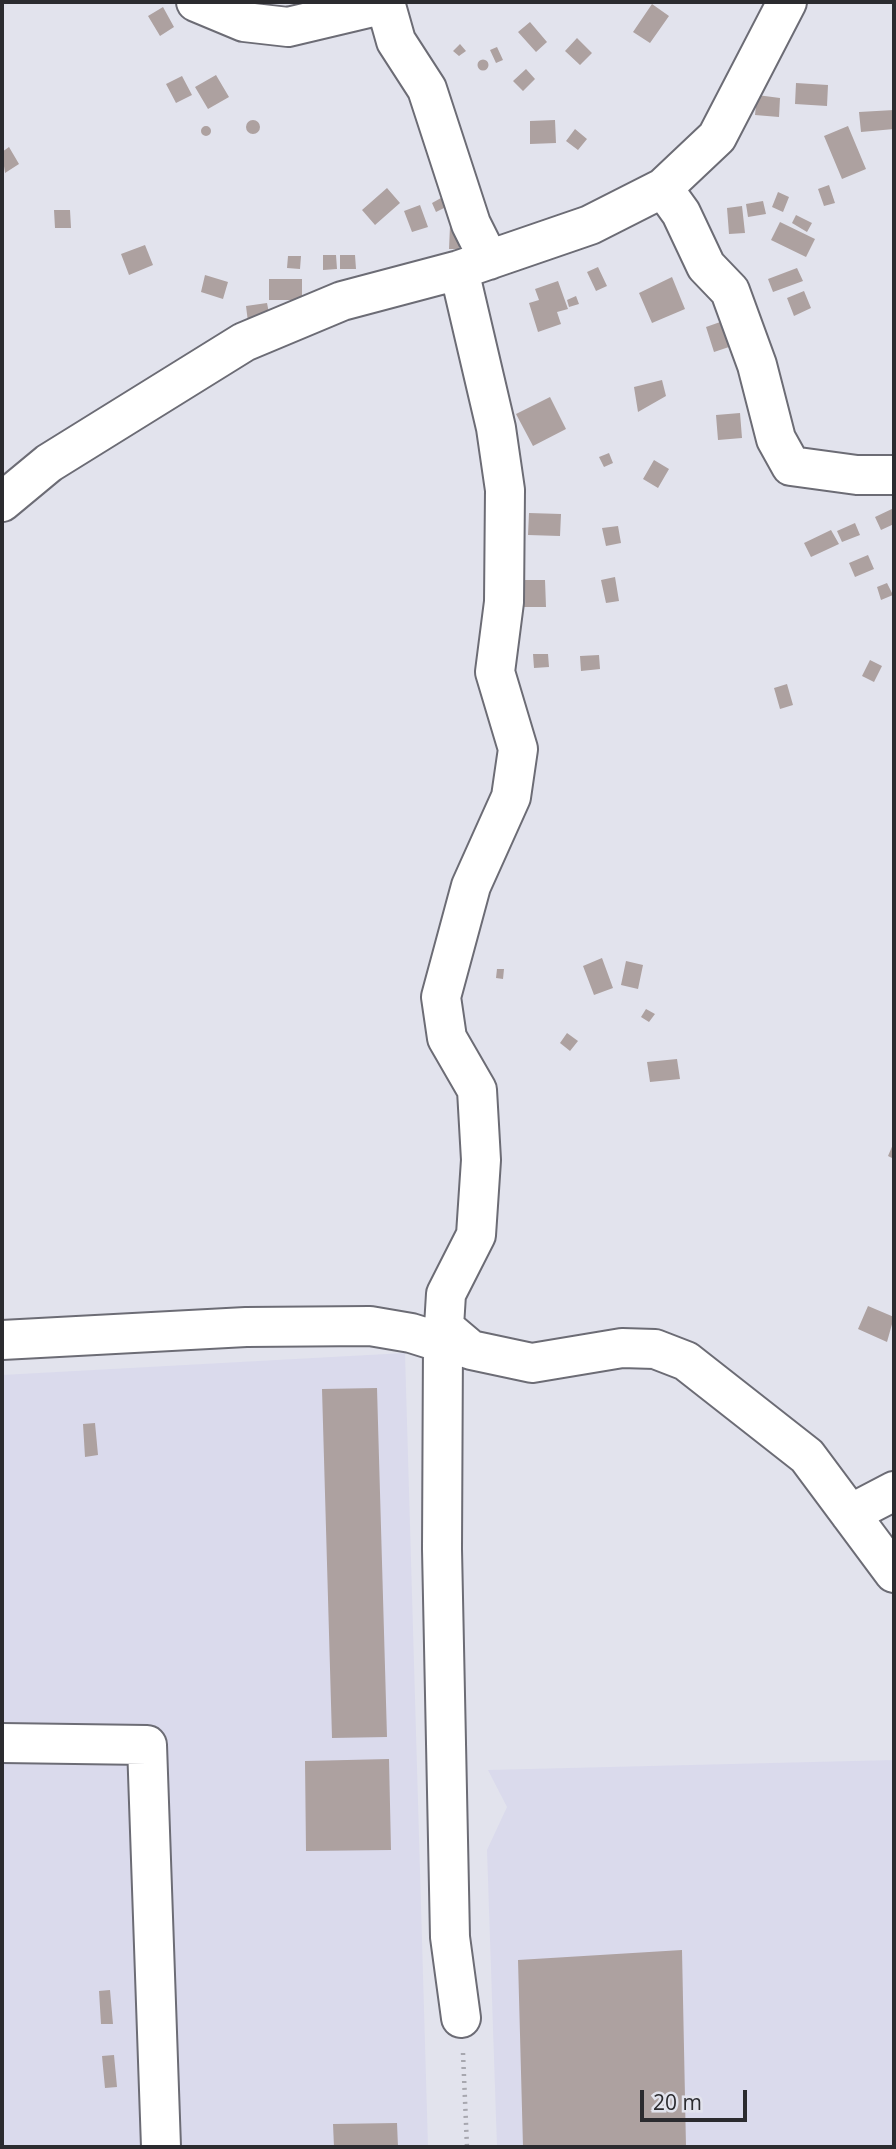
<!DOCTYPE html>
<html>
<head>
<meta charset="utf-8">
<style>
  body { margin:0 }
  #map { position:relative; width:896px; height:2149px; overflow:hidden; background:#e2e3ed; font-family:"Open Sans",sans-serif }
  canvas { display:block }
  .frame { position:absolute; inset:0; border:4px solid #2b2b2f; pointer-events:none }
  .scale { position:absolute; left:640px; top:2090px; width:107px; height:32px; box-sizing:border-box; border:4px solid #2b2b2f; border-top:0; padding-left:9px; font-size:21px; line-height:24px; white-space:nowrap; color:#2b2b2f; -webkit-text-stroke:5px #e2e3ed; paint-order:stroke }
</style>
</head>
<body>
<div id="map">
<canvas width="896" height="2149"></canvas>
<div class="frame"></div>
<div class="scale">20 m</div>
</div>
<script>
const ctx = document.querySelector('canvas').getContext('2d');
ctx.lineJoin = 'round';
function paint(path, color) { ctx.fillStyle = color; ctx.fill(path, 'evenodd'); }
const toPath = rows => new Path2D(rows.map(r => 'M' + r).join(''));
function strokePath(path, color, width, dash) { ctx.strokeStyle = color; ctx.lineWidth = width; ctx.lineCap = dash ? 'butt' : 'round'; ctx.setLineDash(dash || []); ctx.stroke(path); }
paint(toPath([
  [405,1353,428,2147,2,2147,2,1375],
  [894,1760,894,2147,497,2147,487,1850,507,1807,488,1770]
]), '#dadaec');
paint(toPath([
  [652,4,669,16,650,43,633,32],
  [163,7,174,27,160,36,148,16],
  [530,22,547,42,536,52,518,32],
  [577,38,592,53,580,65,565,51],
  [460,44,466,51,459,56,453,51],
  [497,47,503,60,496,63,490,50],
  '477.5 65a5.5 5.5 0 1 1 11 0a5.5 5.5 0 1 1-11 0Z',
  [526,69,535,79,523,91,513,81],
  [216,75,229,97,208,109,195,87],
  [182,76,192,95,176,103,166,84],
  [796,83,828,85,827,106,795,104],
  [757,95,780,98,779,117,755,115],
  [894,110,894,129,861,132,859,112],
  '246 127a7 7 0 1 1 14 0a7 7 0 1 1-14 0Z',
  [555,120,556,143,530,144,530,121],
  [848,126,866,169,842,179,824,136],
  '201 131a5 5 0 1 1 10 0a5 5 0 1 1-10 0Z',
  [575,129,587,139,578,150,566,141],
  [9,147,19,164,5,173,2,152],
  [829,185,835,203,824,206,818,189],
  [387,188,400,203,375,225,362,210],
  [778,192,789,197,783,212,772,207],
  [441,198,446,207,436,212,432,203],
  [763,201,766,214,748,217,746,204],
  [420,205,428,227,412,232,404,211],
  [742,206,745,233,729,234,727,208],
  [54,210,70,210,71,228,55,228],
  [796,215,812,223,807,232,792,223],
  [780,222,815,239,806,257,771,240],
  [450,226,460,226,459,249,449,249],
  [145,245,153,265,129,275,121,254],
  [323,255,336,255,337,269,323,270],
  [340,255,355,255,356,269,340,269],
  [288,256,301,256,300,269,287,268],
  [598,267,607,286,596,291,587,272],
  [797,268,803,281,773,292,768,279],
  [205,275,228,282,223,299,201,292],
  [672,277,685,309,652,323,639,293],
  [269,279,302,279,302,300,269,300],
  [558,281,568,309,557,312,561,324,538,332,529,303,539,300,535,289],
  [804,291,811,308,794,316,787,298],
  [576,296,579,304,569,307,567,300],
  [267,303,270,318,248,322,246,306],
  [723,321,732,346,714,352,706,327],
  [662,380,666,396,638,412,634,387],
  [550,397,566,429,533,446,516,414],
  [740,413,742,438,718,440,716,415],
  [609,453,613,463,604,467,599,457],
  [654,460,669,469,658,488,643,479],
  [894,508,894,524,881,530,875,517],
  [529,513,561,514,560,536,528,535],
  [855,523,860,535,842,542,837,531],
  [618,526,621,543,606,546,602,528],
  [831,530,839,544,811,557,804,543],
  [868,555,874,569,855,577,849,563],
  [615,577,619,601,606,603,601,580],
  [521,580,545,580,546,607,521,607],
  [887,583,893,595,881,600,877,587],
  [533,654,548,654,549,667,534,668],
  [599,655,600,669,581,671,580,656],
  [870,660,882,666,874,682,862,676],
  [787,684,793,705,780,709,774,688],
  [602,958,613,988,594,995,583,966],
  [626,961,643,965,638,989,621,985],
  [497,969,504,969,503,979,496,978],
  [646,1009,655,1014,649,1022,641,1017],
  [567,1033,578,1041,570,1051,560,1043],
  [677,1059,680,1079,650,1082,647,1062],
  [894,1142,894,1159,888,1156],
  [868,1306,894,1317,887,1342,858,1329],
  [377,1388,387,1737,332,1738,322,1389],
  [95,1423,98,1455,85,1457,83,1424],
  [389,1759,391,1850,306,1851,305,1761],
  [682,1950,686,2147,523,2147,518,1960],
  [110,1990,113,2024,101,2024,99,1991],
  [114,2055,117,2087,105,2088,102,2056],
  [397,2123,398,2147,334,2147,333,2124]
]), '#ada1a0');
const minor = toPath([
  [196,2,244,22,288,27,385,4],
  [385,2,396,41,427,89,471,224,489,260],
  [663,188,681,213,706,266,730,291,757,365,776,439,791,466,857,475,894,475],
  [459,270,496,428,505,490,504,602,495,672,518,749,511,797,471,886,441,997,447,1038,477,1090,481,1160,476,1235,446,1294,443,1343,442,1549,450,1937,461,2018],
  [2,502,49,463,244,342,342,301,459,270,590,225,663,188,717,137,787,2],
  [445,1328,471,1350,532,1363,622,1348,655,1349,686,1361,807,1456,894,1573],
  [2,1340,246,1327,370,1326,411,1333,443,1343],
  [850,1514,894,1491],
  [2,1743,147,1745,161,2147]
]);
strokePath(minor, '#6c6c75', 42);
strokePath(toPath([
  [463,2053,467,2147]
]), '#a7a7af', 4.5, [2, 5]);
strokePath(minor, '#fff', 38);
</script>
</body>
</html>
